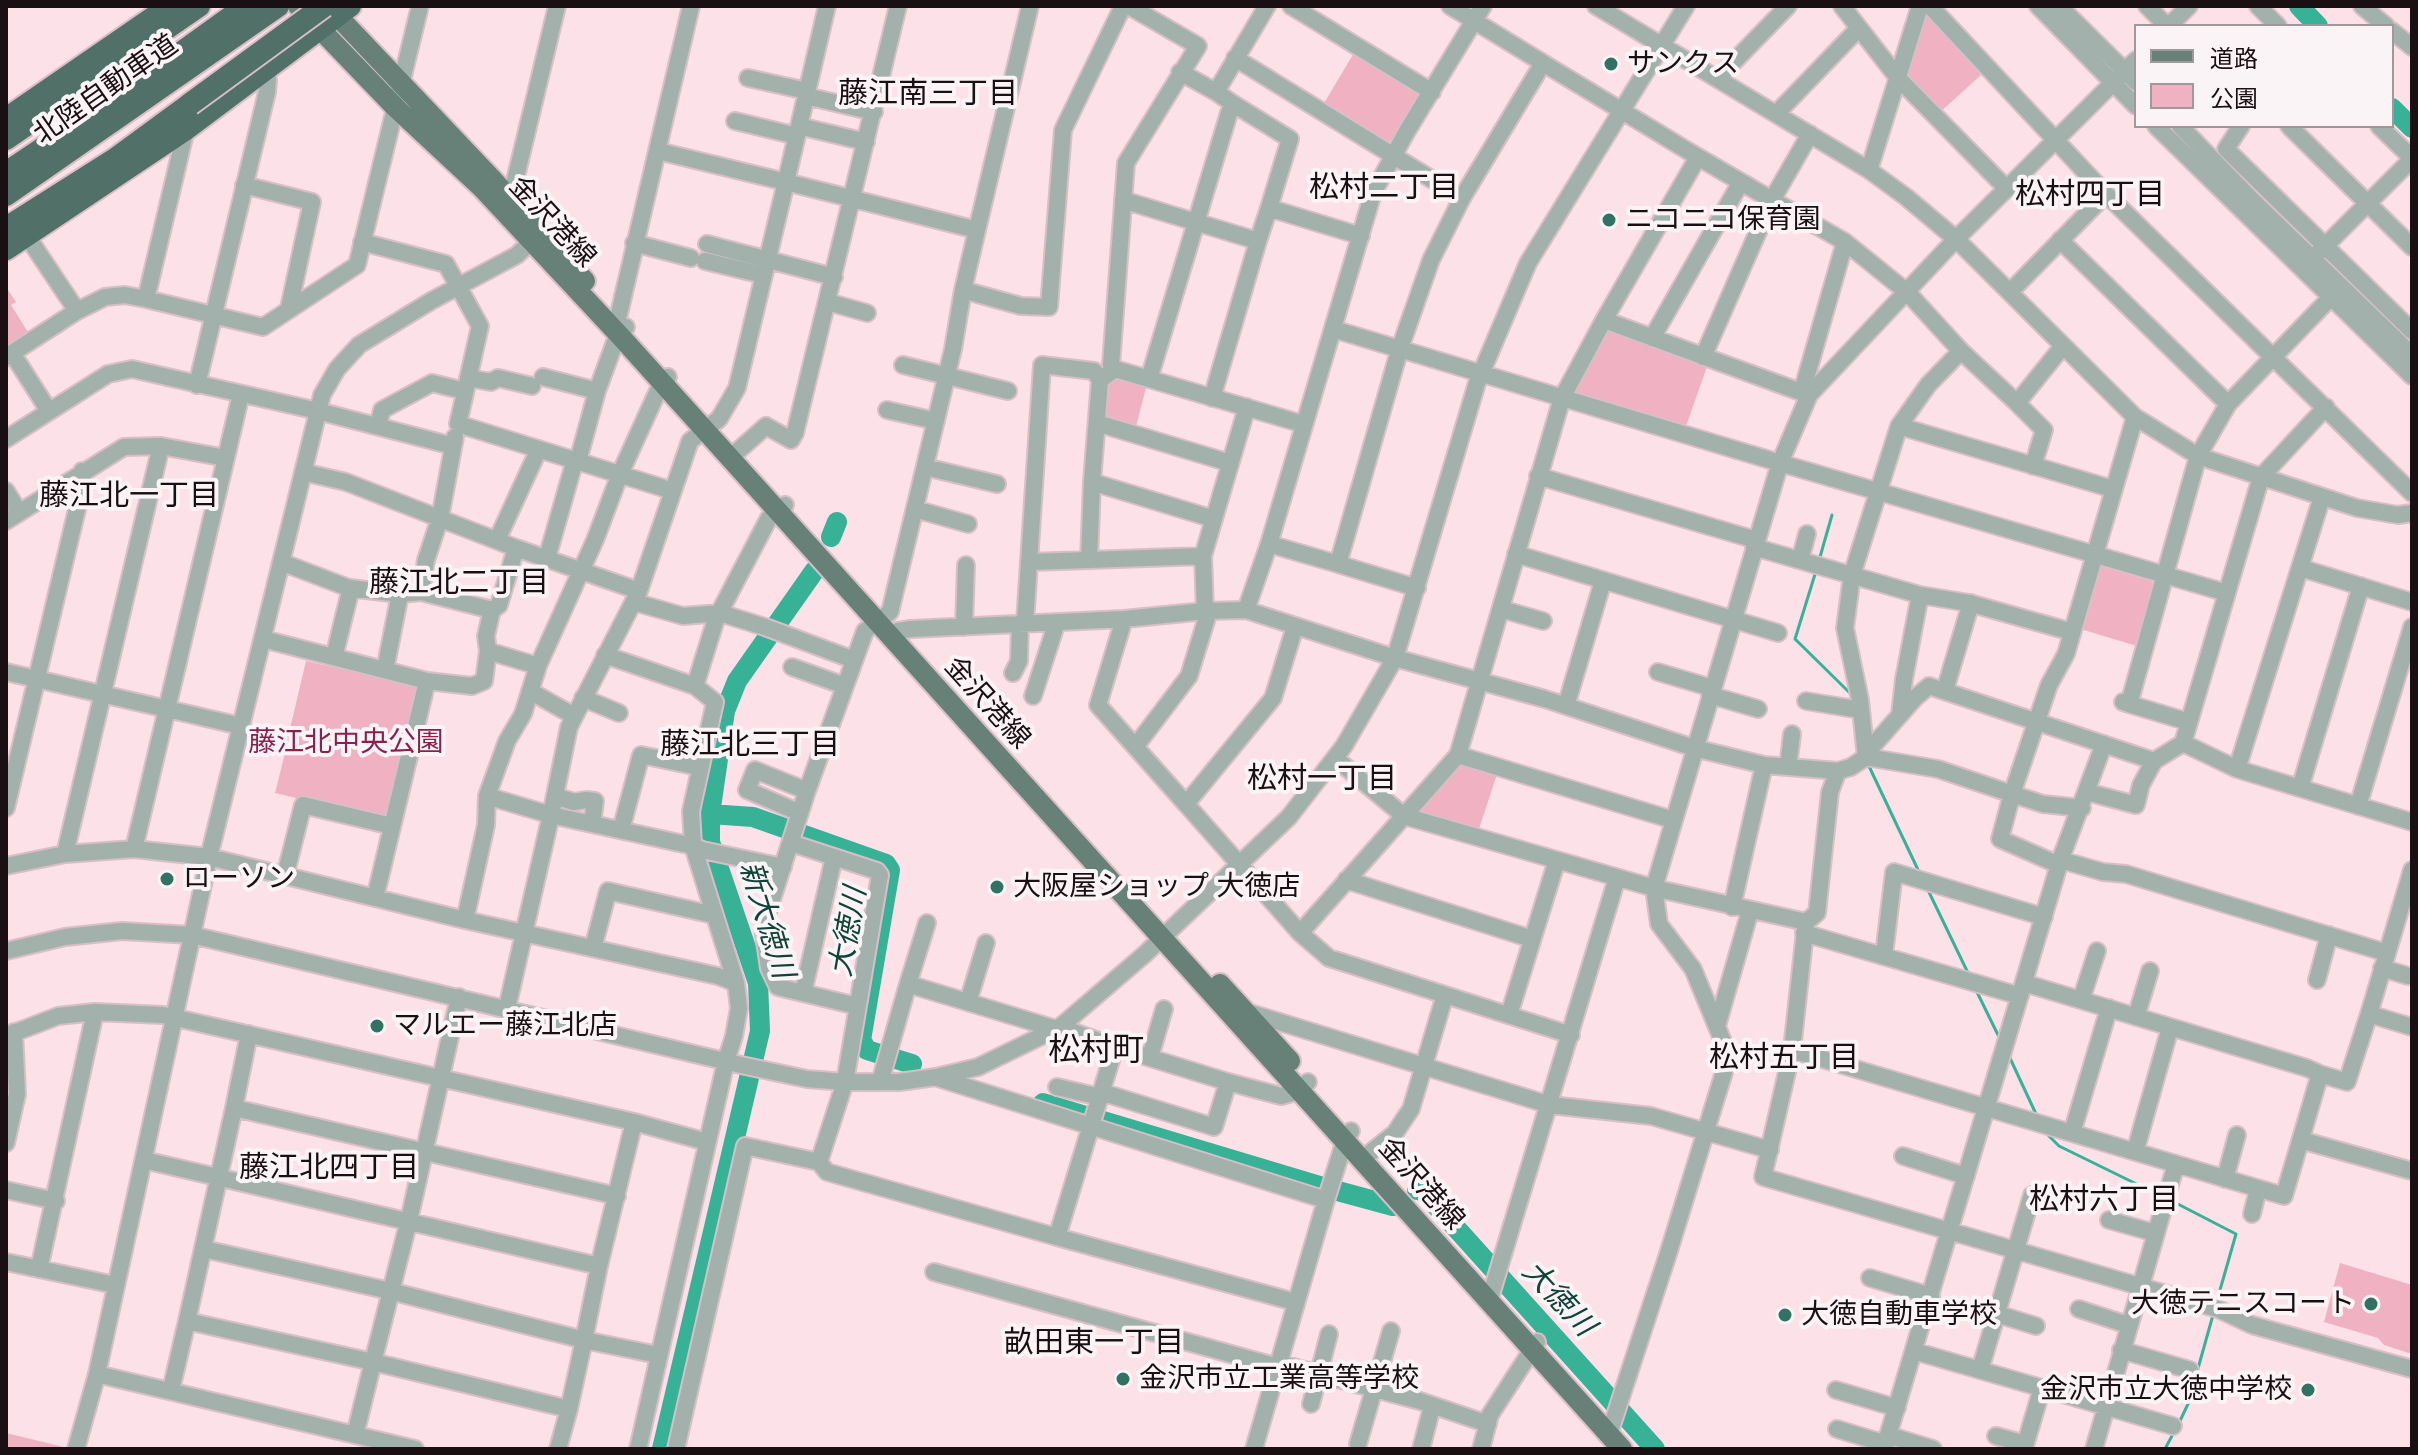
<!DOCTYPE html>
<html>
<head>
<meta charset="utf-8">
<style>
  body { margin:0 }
  #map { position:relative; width:2418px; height:1455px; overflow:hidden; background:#fce1e8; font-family:"Open Sans","Noto Sans JP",sans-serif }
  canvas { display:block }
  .frame { position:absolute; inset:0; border:8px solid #1a0f12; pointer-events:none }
  .legend { position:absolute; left:2134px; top:24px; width:260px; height:104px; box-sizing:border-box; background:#fbf4f6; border:2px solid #a1989b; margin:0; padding:10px 14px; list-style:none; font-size:24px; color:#1a0f12 }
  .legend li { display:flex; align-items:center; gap:16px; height:40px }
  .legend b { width:40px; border:2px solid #a1989b }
</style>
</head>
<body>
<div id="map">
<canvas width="2418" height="1455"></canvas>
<div class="frame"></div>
<ul class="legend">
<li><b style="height:10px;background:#678179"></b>道路</li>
<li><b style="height:22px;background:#f0b1c3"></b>公園</li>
</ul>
</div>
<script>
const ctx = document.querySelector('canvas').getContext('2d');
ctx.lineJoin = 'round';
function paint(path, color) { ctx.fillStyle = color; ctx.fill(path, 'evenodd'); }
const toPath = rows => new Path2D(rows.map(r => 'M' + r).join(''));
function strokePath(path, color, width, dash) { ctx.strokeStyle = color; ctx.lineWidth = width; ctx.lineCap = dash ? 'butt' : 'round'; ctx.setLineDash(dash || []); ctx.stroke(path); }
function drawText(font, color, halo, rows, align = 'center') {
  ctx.font = font + ' "Open Sans","Noto Sans JP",sans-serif'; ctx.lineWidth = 8; ctx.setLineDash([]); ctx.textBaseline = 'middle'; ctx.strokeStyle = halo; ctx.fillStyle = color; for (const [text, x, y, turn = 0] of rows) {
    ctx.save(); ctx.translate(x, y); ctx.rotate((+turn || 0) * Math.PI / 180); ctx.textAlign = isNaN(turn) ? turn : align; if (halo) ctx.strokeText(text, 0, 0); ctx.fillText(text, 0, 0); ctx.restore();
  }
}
paint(toPath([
  [1921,17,1929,17,1981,75,1938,114,1905,76],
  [1355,51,1419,90,1421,96,1394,142,1388,146,1323,105],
  [6,287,16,302,11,305,29,334,6,349],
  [1612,328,1708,364,1686,426,1576,393,1573,387,1606,331],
  [1121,375,1147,384,1135,430,1102,416,1104,384],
  [2100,566,2151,581,2156,586,2137,646,2077,628],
  [306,661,415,686,418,693,390,815,385,819,275,793,286,749,248,739,251,725,289,733],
  [1463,763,1497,774,1478,832,1420,815,1418,811,1458,765],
  [2340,1263,2412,1285,2412,1354,2384,1345,2378,1338,2324,1322],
  [6,1433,64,1447,6,1449]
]), '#f0b1c3');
strokePath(toPath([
  [1820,557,1832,515],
  [1816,571,1795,639,1852,695],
  [1867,762,1920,874],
  [1927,888,1968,973],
  [1975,988,2000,1039],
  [2009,1056,2036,1114],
  [2043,1130,2059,1146,2161,1196],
  [2172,1201,2236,1234,2216,1304],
  [2178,1425,2188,1404,2213,1315],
  [2165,1449,2174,1432]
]), '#38b297', 3);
strokePath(toPath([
  [2299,6,2318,26],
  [2392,108,2412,128],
  [831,537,837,522],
  [710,814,753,817,886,864,890,870,861,1040,867,1050,912,1064],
  [1043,1103,1089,1117],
  [1100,1120,1320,1186],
  [1334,1190,1393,1206],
  [1417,1190,1420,1188,1655,1449],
  [662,1449,760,1031,758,983,710,842,710,814,725,711,737,681,815,570]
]), '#38b297', 20);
const minor = toPath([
  [1291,6,1432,92],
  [1450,6,1543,63],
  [1596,6,1869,170,1906,197,1956,239,2135,417,2198,456,2357,508,2398,515,2412,513],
  [1842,6,1898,78,2007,189],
  [1930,6,2106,194,2412,493],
  [2038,6,2136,106],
  [2059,6,2136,82],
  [2147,6,2167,26],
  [2258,6,2278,26],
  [2362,6,2386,26],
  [2169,26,2189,6],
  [2392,31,2412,47],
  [1235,58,1462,198],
  [1180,72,1216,92],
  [748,78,807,91],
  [1718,78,1788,6],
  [806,96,874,112],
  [1232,103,1290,139,1269,208,1361,236],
  [1776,114,1859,28],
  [735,121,797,136],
  [799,126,866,142],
  [2156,126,2412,376],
  [2180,126,2253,201,2412,355],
  [2241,126,2226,149,2412,331],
  [2289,126,2412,247],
  [2379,126,2412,158],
  [658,151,786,182,827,6],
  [1698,157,1772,200,1810,134],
  [1869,170,1920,6],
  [244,185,312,202,289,308],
  [507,195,513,189,557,6],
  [1123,200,1258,241,1269,208],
  [27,236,77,311],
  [2060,240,2228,404],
  [362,242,446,264,480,326,458,424,673,491],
  [634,243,691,258],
  [707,244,834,277],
  [2317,254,2412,159],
  [705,261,763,275],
  [963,290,977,230],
  [2010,292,2106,194],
  [146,299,186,129],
  [828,302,867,313],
  [618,318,691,6],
  [1333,329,1780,463,1809,395,1956,239,2136,60],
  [1652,338,1741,182],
  [1961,351,1928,385,1899,426,1852,575,1845,628,1860,700,1866,757,1938,769,2012,794,2049,685,2066,654,2135,417],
  [12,353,49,411],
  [6,357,77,311,105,297,125,295,146,299,263,327,357,265,420,6],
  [1703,357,1772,200,1845,242,1908,293,1961,351,2017,403,2063,346],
  [903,365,1008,391],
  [1115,369,1303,424],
  [543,377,597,391],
  [468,378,491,382,498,378,532,386],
  [1149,379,1232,103,1216,92,1267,6],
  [197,385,267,92,268,79,262,70],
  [1809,395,1804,385,1845,242],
  [1212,398,1258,241],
  [2017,403,2044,430,2033,466],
  [887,410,936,421],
  [1097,423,1230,463],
  [378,426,382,410,432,383,465,391],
  [1899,426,2113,489],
  [6,439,108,374,132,369,318,411,453,446],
  [730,458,766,426,791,440,795,433,898,6],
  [578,461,597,391,618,334,626,327],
  [925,467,997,484],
  [303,472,346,482,516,548],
  [1538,476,1756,540],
  [1092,482,1214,519],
  [6,491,19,512],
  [915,509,968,524],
  [6,521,124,447,161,446,226,458],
  [497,540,539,449],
  [1269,544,1338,564],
  [1754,547,1920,595,1969,603,2065,630,2072,630],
  [1516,554,1778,633],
  [547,558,575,460],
  [1089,560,1203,556],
  [1800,560,1807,534],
  [281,562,349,588,400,594,421,592,492,610,499,605,516,548,639,591,690,441,719,419,737,388,786,182,977,230,1030,6],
  [1029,562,1042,365,1094,371,1100,380],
  [2301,568,2412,602],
  [1417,588,1338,564,1400,348,1431,260,1462,198,1543,63,1698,157,1604,320,1809,395],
  [421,592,426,560,440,518,455,437],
  [634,602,683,616,720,613,765,627,854,660],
  [1501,609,1543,621],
  [1246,610,1269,544,1373,193,1407,131,1483,6],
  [1205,611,1203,556,1247,407],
  [1124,619,1098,705,1186,804],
  [1025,623,1029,562,1089,560,1092,482,1100,380,1115,369,1111,365,1126,163,1198,46,1129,6],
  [964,627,966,565],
  [1295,627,1273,698,1186,804,1300,933,1404,816,1654,888,1780,463,2227,593],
  [890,637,898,631,911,629,1124,619,1205,611,1246,610,1395,658,1545,699,1694,748,1764,765,1838,771,1851,767,1866,757,1870,749,1915,698,1929,686,2154,761,2183,743,2237,769,2322,497],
  [263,639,427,681,472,686,484,681,488,651,486,636,492,610],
  [488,651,538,666],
  [605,655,695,686],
  [334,657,351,588],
  [792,667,845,686],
  [385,670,400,594],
  [6,672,241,726],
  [1658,672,1712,688],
  [1013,673,1019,661,1020,623],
  [1945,690,1971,603],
  [530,691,574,716],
  [1710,695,1758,709],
  [1033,696,1057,622],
  [583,698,619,713],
  [1806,701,1861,710],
  [2123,702,2129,704,2198,456,2228,404,2332,296],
  [2129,704,2189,722],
  [1566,706,1603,581],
  [1900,715,1904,679,1920,595],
  [2183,743,2261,477,2326,407],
  [1135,747,1189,676,1209,611],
  [1458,755,1673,820],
  [1335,758,1404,816,1458,755,1562,398,1604,320],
  [1788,767,1792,734],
  [2237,769,2412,822],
  [1838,771,1830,792,1817,913,1806,922,1792,1050,1763,1177,2218,1309,2252,1325,2412,1369],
  [2300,788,2361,586],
  [2087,792,2136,805,2141,785,2154,761],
  [487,796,507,741,523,714,538,666,595,540,620,474,662,382,668,377],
  [555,796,574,802,586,800,595,801,592,824],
  [2358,806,2412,627],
  [6,808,83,484,82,471],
  [800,813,747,790,755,770,807,791],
  [621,830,641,755,699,767],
  [134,849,241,394],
  [65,854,161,446],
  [2061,860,2103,872,2126,874,2387,953],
  [2059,865,2000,839,2012,794,2043,804,2082,808],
  [6,866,65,854,134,849,209,857,465,920,718,976,736,983,739,1008,734,1036,726,1061,638,1449],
  [2412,870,2369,1014,2412,1027],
  [285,876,303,805,392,826],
  [1346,880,1532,939],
  [375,898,427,681],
  [1732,907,1764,765],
  [465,920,486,825,487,796,551,815,693,846,691,811,715,702,695,686,716,619,769,518,785,505],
  [1300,933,1329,958,1571,1035],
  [1804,933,2020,996],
  [593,948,608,891,714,915],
  [6,951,65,937,122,931,192,935,741,1065,807,1079,845,1082,899,1082,936,1077,978,1067,1060,1027,1145,954,1289,817,1344,746,1395,658,1477,383,1528,263,1686,6],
  [1884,955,1894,872,2044,917],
  [2382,968,2408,976],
  [2317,980,2329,935],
  [736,983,693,846,702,850,783,867],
  [2024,983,2307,1068,2320,1074],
  [908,984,927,923],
  [803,993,834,857],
  [2081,1000,2097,951],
  [968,1002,986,943],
  [857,1006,778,987,769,968,763,927,807,791,865,631,890,612,953,349,963,290,1021,306,1049,307,1063,130,1123,6],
  [507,1008,551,815,569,727,639,591],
  [1247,1012,1550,1105,1651,1116,1770,1150],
  [1509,1015,1557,860],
  [2136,1017,2150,971],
  [1717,1026,1750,911],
  [6,1036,58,1016,95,1012,163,1015,634,1122,707,1142],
  [1115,1047,1228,1082,1281,1096,1299,1091,1308,1082],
  [1792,1050,2176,1164],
  [1150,1057,1164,1009],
  [938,1078,1326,1200],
  [880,1082,908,984,1056,1029],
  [1057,1087,1100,1097],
  [1101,1092,1214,1127,1228,1082],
  [234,1108,249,1034],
  [2072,1133,2109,1008],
  [2301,1140,2412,1171],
  [6,1143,17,1094,14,1032],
  [2135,1152,2170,1028],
  [1370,1153,1395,1133,1411,1109,1445,995],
  [1903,1156,1966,1176],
  [144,1160,599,1266,634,1122],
  [819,1162,827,1172,1057,1237,1115,1047,1060,1027],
  [2225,1179,2237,1135],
  [6,1190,56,1201],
  [2252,1214,2258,1189],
  [2109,1220,2155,1233],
  [1057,1237,1295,1302],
  [204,1249,390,1291,584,1340,599,1266],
  [6,1262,115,1285],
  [39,1269,95,1012],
  [934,1272,1278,1367],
  [1870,1278,1931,1296],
  [1489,1301,1617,878],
  [2079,1309,2128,1325],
  [1997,1314,2036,1326],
  [187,1321,234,1108,617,1196],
  [2121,1350,2190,1370],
  [1914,1351,2173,1426],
  [1278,1363,1420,1401,1488,1424],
  [1980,1370,2032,1195],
  [97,1374,415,1449],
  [171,1390,187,1321,373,1362,409,1220,459,997],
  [1836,1390,1897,1408],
  [1311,1404,1329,1334],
  [1837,1429,1886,1444],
  [1609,1434,1669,1251,1729,1056,1693,969,1659,924,1654,888,1806,922],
  [355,1435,373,1362,569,1409,584,1340,658,1355],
  [1888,1435,1933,1449],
  [1996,1436,2025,1444],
  [1358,1444,1391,1331],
  [76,1449,97,1374,209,857,322,395,337,369,359,345,431,301,517,255,540,233],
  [558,1449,569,1409],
  [676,1449,745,1146,819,1162,845,1082,880,875,877,871,791,843],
  [1254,1449,1326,1200,1345,1140,1351,1131],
  [1421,1449,1432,1407],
  [1481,1449,1490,1415,1537,1342],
  [1884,1449,2061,858,2104,744],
  [2024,1449,2042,1388],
  [2094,1449,2176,1164,2284,1196,2320,1074,2347,1082,2369,1014]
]);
const major = toPath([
  [298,6,396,108,482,188,622,338,1622,1449],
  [328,6,492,179,585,281],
  [1220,984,1290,1061]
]);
const highway = toPath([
  [6,119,170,6],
  [6,139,199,6],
  [6,173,121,96,246,6],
  [6,195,278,6],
  [6,228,115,159,190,104],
  [6,249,186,129,350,6]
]);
strokePath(minor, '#d8bfc6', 20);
strokePath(major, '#d8bfc6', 24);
strokePath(highway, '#d8bfc6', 26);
strokePath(minor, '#a2b1ac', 16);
strokePath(major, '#678179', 20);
strokePath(highway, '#517067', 22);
const highwayBridge = toPath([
  [190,104,324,6]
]);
strokePath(highwayBridge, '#d8bfc6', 26, []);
strokePath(highwayBridge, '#517067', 22);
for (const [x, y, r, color] of [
  [1611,64,8,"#317363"],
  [1609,220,8,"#317363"],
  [167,879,8,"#317363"],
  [997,887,8,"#317363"],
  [377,1026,8,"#317363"],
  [2371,1304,8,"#317363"],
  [1785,1315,8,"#317363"],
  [1123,1379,8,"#317363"],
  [2308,1390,8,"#317363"]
]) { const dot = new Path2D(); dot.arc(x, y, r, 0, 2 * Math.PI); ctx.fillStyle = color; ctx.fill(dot); strokePath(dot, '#fbf4f6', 3); }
drawText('28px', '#1a0f12', '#fbf4f6', [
  ["サンクス",1627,64],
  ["ニコニコ保育園",1625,220],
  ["ローソン",183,879],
  ["大阪屋ショップ 大徳店",1013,887],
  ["マルエー藤江北店",393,1026],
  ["大徳テニスコート",2355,1304,"right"],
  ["大徳自動車学校",1801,1315],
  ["金沢市立工業高等学校",1139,1379],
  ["金沢市立大徳中学校",2292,1390,"right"]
], 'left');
drawText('28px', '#1a0f12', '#fbf4f6', [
  ["北陸自動車道",106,90,-35],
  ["金沢港線",552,222,47],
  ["金沢港線",987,703,48],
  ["金沢港線",1421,1184,48]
]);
drawText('28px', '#8a214d', '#fbf4f6', [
  ["藤江北中央公園",346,743]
]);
drawText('30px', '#1a0f12', '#fbf4f6', [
  ["藤江南三丁目",928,94],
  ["松村二丁目",1384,188],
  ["松村四丁目",2090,195],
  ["藤江北一丁目",129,496],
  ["藤江北二丁目",459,583],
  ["藤江北三丁目",750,745],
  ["松村一丁目",1322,779],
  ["松村五丁目",1784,1058],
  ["藤江北四丁目",329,1168],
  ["松村六丁目",2104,1200],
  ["畝田東一丁目",1094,1343]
]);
drawText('italic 30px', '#104438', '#fbf4f6', [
  ["新大徳川",766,920,73],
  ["大徳川",849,932,-80],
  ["大徳川",1558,1299,47]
]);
drawText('32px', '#1a0f12', '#fbf4f6', [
  ["松村町",1096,1051]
]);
</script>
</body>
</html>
